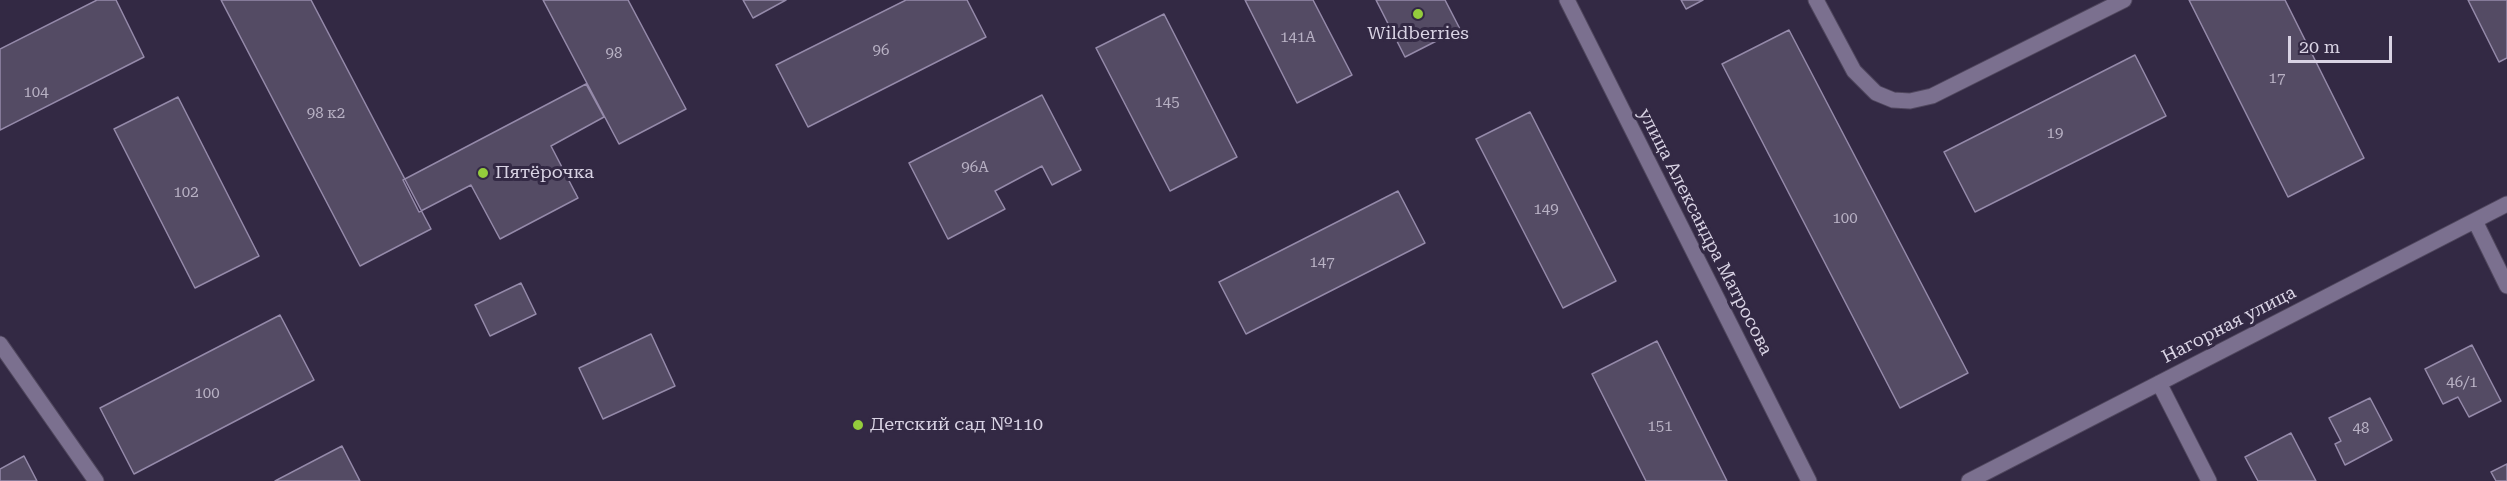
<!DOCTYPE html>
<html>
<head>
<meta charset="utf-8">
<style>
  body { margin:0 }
  #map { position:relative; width:2507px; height:481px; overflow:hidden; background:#332944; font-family:"Roboto Serif",serif }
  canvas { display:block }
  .scale { position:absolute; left:2288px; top:36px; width:104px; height:27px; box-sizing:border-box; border:3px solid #d9d3e4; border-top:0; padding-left:8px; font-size:18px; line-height:21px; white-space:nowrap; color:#d9d3e4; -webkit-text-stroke:4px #332944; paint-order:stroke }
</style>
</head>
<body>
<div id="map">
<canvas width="2507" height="481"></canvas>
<div class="scale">20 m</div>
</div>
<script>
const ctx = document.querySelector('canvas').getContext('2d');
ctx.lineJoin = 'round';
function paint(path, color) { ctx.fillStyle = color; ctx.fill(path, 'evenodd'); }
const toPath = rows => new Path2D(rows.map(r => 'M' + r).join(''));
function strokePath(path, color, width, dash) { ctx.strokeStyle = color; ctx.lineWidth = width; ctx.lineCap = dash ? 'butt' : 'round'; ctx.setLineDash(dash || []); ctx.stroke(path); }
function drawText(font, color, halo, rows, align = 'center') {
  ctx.font = font + ' "Roboto Serif",serif'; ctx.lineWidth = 6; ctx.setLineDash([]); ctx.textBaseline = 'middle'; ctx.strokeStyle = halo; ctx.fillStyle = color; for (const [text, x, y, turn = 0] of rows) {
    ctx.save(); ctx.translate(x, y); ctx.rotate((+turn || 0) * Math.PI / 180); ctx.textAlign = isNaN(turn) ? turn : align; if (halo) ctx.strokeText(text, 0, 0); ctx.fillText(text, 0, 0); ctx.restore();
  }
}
const building = toPath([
  [97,0,116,0,144,57,0,130,0,49,97,0],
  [221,0,311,0,431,229,360,266,221,0],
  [543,0,628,0,686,109,619,144,543,0],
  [743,0,786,0,753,18,743,0],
  [906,0,967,0,986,37,808,127,776,65,906,0],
  [1245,0,1313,0,1352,75,1297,103,1245,0],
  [1376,0,1445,0,1460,29,1405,57,1376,0],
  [1681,0,1703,0,1686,9,1681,0],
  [2189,0,2285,0,2364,158,2288,197,2189,0],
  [2468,0,2507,0,2507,58,2499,62,2468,0],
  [1164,14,1237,157,1170,191,1096,48,1164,14],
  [1789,30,1968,373,1900,408,1722,64,1789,30],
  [2135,55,2166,116,1975,212,1944,152,2135,55],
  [586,84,604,117,551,146,578,198,500,239,471,185,419,212,403,180,586,84],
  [1042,95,1081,170,1052,185,1042,166,995,191,1005,209,948,239,909,163,1042,95],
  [178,97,259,256,195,288,114,129,178,97],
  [1530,112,1616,281,1563,308,1476,139,1530,112],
  [1398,191,1425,243,1246,334,1219,282,1398,191],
  [521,283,536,314,490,336,475,305,521,283],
  [280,315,314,380,134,474,100,408,280,315],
  [651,334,675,386,603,419,579,368,651,334],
  [1657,341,1727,481,1646,481,1592,374,1657,341],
  [2472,345,2501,401,2469,417,2458,397,2443,404,2425,369,2472,345],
  [2370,398,2392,440,2345,465,2335,444,2341,441,2329,418,2370,398],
  [2291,433,2316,481,2258,481,2245,457,2291,433],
  [342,446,360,481,275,481,342,446],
  [24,456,37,481,0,481,0,469,24,456],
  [2507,464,2507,481,2496,481,2491,472,2507,464]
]);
paint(building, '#544b64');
strokePath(building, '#958aaa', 1.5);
const service = toPath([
  [1816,0,1854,71,1876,93,1893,100,1910,101,1932,96,2124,0],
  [0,344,96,481]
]);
const minor = toPath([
  [2475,221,2507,286],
  [2159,383,2209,481],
  [1969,481,2507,204]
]);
const tertiary = toPath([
  [1567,0,1809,481]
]);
strokePath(service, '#50475e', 17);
strokePath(minor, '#50475e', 17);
strokePath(tertiary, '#50475e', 17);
strokePath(service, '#7b708f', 15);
strokePath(minor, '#7b708f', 15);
strokePath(tertiary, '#7b708f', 15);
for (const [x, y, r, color] of [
  [1418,14,6,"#94cc3c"],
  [483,173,6,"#94cc3c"],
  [858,425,6,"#94cc3c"]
]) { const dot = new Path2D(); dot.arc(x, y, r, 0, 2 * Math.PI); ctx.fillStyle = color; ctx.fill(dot); strokePath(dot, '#332944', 2); }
drawText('15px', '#b8b1c4', null, [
  ["141А",1298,38],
  ["96",881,51],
  ["98",614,54],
  ["17",2277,79],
  ["104",36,93],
  ["145",1167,103],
  ["98 к2",326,114],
  ["19",2055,134],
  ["96А",975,168],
  ["102",186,193],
  ["149",1546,210],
  ["100",1845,219],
  ["147",1322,263],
  ["46/1",2462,383],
  ["100",207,394],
  ["151",1660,427],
  ["48",2361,429]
]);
drawText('18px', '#d9d3e4', '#332944', [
  ["Wildberries",1418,34,"center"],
  ["Пятёрочка",495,173],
  ["Детский сад №110",870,425]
], 'left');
drawText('18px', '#d9d3e4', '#332944', [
  ["улица Александра Матросова",1705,232,63],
  ["Нагорная улица",2229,325,-27]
]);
</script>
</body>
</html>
